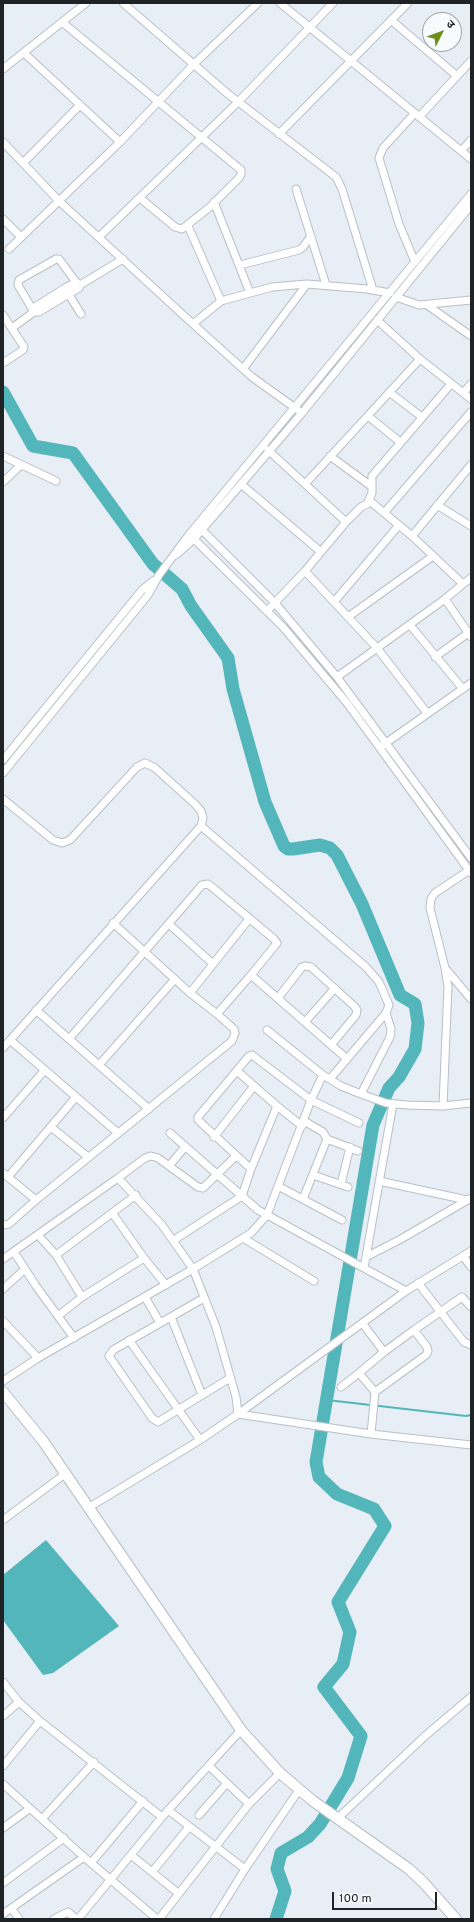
<!DOCTYPE html>
<html>
<head>
<meta charset="utf-8">
<style>
  body { margin:0 }
  #map { position:relative; width:474px; height:1922px; overflow:hidden; background:#e7eef5; font-family:Overpass,"Noto Sans Devanagari",sans-serif }
  canvas { display:block }
  .frame { position:absolute; inset:0; border:4px solid #202325; pointer-events:none }
  .north { position:absolute; left:422px; top:12px; width:40px; height:40px; box-sizing:border-box; background:#f8fbfe; border:1px solid #a2a5a7; border-radius:50%; rotate:48deg; font-size:11px; font-weight:700; line-height:16px; text-align:center; color:#202325 }
  .north::after { content:''; display:block; margin:auto; width:14px; height:18px; background:#6a8e17; clip-path:polygon(50% 0,100% 100%,50% 72%,0 100%) }
  .scale { position:absolute; left:332px; top:1892px; width:105px; height:18px; box-sizing:border-box; border:2px solid #202325; border-top:0; padding-left:5px; font-size:12px; line-height:14px; white-space:nowrap; color:#202325; -webkit-text-stroke:3px #f8fbfe; paint-order:stroke }
</style>
</head>
<body>
<div id="map">
<canvas width="474" height="1922"></canvas>
<div class="frame"></div>
<div class="north">उ</div>
<div class="scale">100 m</div>
</div>
<script>
const ctx = document.querySelector('canvas').getContext('2d');
ctx.lineJoin = 'round';
function paint(path, color) { ctx.fillStyle = color; ctx.fill(path, 'evenodd'); }
const toPath = rows => new Path2D(rows.map(r => 'M' + r).join(''));
function strokePath(path, color, width, dash) { ctx.strokeStyle = color; ctx.lineWidth = width; ctx.lineCap = dash ? 'butt' : 'round'; ctx.setLineDash(dash || []); ctx.stroke(path); }
paint(toPath([
  [46,1540,119,1626,53,1673,43,1675,3,1620,3,1575]
]), '#53b6bb');
strokePath(toPath([
  [327,1400,466,1416,471,1415]
]), '#53b6bb', 2);
strokePath(toPath([
  [3,392,33,446,73,453,153,564,182,589,191,606,228,658,233,689,265,802,284,846,288,849,293,849,320,845,330,848,337,855,362,904,400,995,415,1004,418,1023,415,1049,399,1077,389,1088,373,1125,316,1462,319,1477,337,1494,374,1509,385,1526,338,1602,350,1632,343,1664,324,1687,361,1736,348,1778,320,1824,308,1837,281,1853,277,1869,285,1891,276,1919]
]), '#53b6bb', 13);
const minor = toPath([
  [123,3,228,94,336,177,342,189,373,290],
  [280,3,471,159],
  [391,20,457,76],
  [62,22,241,170,241,174,239,178,210,207,182,229,175,227,140,198],
  [24,53,120,142],
  [3,69,86,3],
  [419,117,471,61],
  [279,134,408,3],
  [3,142,59,201,193,324,252,377,298,410],
  [461,151,471,140],
  [23,163,80,105],
  [296,189,326,285],
  [214,202,250,293],
  [3,219,21,237],
  [188,226,221,301],
  [99,237,238,102,333,3],
  [9,249,120,142,194,64,258,3],
  [415,262,399,224,379,158,383,148,415,113],
  [240,265,299,250,303,247,311,236],
  [80,285,76,282,65,288,35,307,34,312,39,312,79,288,80,285,123,259],
  [66,290,81,314],
  [396,297,419,305,471,300],
  [427,305,471,336],
  [3,315,24,347,23,350,3,363],
  [377,320,420,359,471,399],
  [193,324,221,301,272,287,307,284,367,289,390,293],
  [12,328,34,312,18,285,19,280,56,259,59,259,76,282],
  [243,369,307,284],
  [389,392,422,417],
  [463,393,471,384],
  [368,416,400,442],
  [268,450,305,484],
  [3,456,56,481],
  [330,456,371,486],
  [3,482,21,465],
  [241,484,321,552],
  [368,502,372,493,372,476,451,384],
  [437,505,471,526],
  [384,513,471,412],
  [346,522,305,484,420,359],
  [202,530,275,603,337,677,471,858],
  [412,536,471,465],
  [194,539,283,627,347,703,471,873],
  [176,555,194,539,302,413,471,205],
  [305,571,377,648,427,713],
  [463,584,471,578],
  [334,602,399,525],
  [267,611,305,571,346,522,361,507,371,502,412,536,463,584,445,599,471,637],
  [348,617,433,556],
  [410,625,463,689],
  [435,657,471,631],
  [337,677,445,599],
  [383,745,471,683],
  [3,760,142,590,153,581],
  [3,773,148,595,159,575,188,536,471,194],
  [3,799,53,840,62,843,70,840,137,767,145,763,155,768,195,804,201,811,203,818,201,826],
  [113,923,190,993,217,1014],
  [169,924,213,964],
  [445,968,471,999],
  [190,993,249,919],
  [278,998,302,967,305,966,311,967,354,1006,357,1010,356,1015,331,1045],
  [36,1010,149,1109],
  [305,1022,335,988],
  [267,1030,323,1075,341,1086,361,1094,386,1103,407,1105,443,1106,471,1103],
  [69,1039,202,885,208,884,212,887,274,939,277,943,251,975],
  [10,1040,118,1133],
  [3,1048,201,826,366,967,379,982,389,1005,386,1013,330,1079],
  [99,1065,175,979],
  [237,1071,277,1106],
  [361,1094,390,1037,391,1029,386,1013],
  [443,1106,448,987,445,968,430,908,431,899,435,893,471,869],
  [3,1118,44,1071],
  [359,1123,311,1100,252,1055,249,1056,198,1117,198,1120,251,1169,242,1196,258,1210,406,1291],
  [51,1127,88,1157],
  [170,1133,242,1196,174,1240],
  [214,1137,254,1086],
  [327,1139,358,1151],
  [236,1156,203,1188,198,1187,158,1158,151,1156,145,1158,118,1178,162,1225,193,1269,216,1327,236,1397,238,1414,371,1434,471,1445],
  [169,1166,185,1147],
  [251,1169,277,1106,302,1126],
  [3,1173,36,1200],
  [313,1175,348,1187],
  [8,1177,76,1097],
  [379,1181,467,1200],
  [341,1184,350,1147],
  [278,1186,342,1220],
  [303,1199,327,1139,323,1132,304,1121],
  [3,1225,9,1224,36,1200,232,1041,235,1033,234,1029,217,1014,251,975,346,1058],
  [38,1235,56,1255,82,1297],
  [243,1238,314,1281],
  [14,1252,36,1286,74,1338],
  [56,1255,136,1195],
  [463,1256,471,1267],
  [366,1257,401,1239,471,1198],
  [144,1258,166,1285],
  [3,1259,118,1178],
  [364,1268,393,1104],
  [418,1283,464,1342,471,1345],
  [3,1289,25,1269],
  [145,1297,160,1323],
  [204,1298,113,1350,109,1356,152,1418,158,1422,230,1378],
  [58,1316,82,1297,144,1258,113,1214],
  [171,1317,202,1395],
  [3,1321,38,1358],
  [363,1324,384,1352,414,1330,427,1347,428,1351,426,1355,375,1392,359,1373,384,1352],
  [414,1330,462,1297,471,1307],
  [129,1340,200,1440],
  [3,1381,38,1358,193,1269,251,1233,267,1215,311,1100,323,1075],
  [341,1387,359,1373],
  [371,1434,375,1392],
  [88,1508,200,1440,238,1414,406,1291,471,1251],
  [3,1520,65,1474],
  [3,1682,19,1702,40,1721,162,1817],
  [3,1716,19,1702],
  [3,1766,40,1721],
  [209,1766,249,1804],
  [3,1784,84,1857,157,1919],
  [168,1810,245,1869],
  [199,1815,227,1783],
  [338,1818,425,1736,471,1697],
  [42,1819,94,1762],
  [3,1828,29,1809],
  [131,1855,178,1893],
  [91,1863,143,1801],
  [152,1872,189,1827],
  [3,1883,64,1838],
  [12,1909,19,1919],
  [3,1914,84,1857],
  [54,1919,68,1912,76,1919],
  [78,1919,162,1817,241,1730],
  [159,1919,249,1804,280,1773],
  [214,1919,245,1869,299,1790]
]);
const secondary = toPath([
  [3,1392,43,1441,241,1730,280,1773,313,1801,409,1869,423,1882,456,1919]
]);
strokePath(minor, '#b9bfc6', 9);
strokePath(secondary, '#b9bfc6', 12);
strokePath(minor, '#fff', 7);
strokePath(secondary, '#fff', 10);
</script>
</body>
</html>
